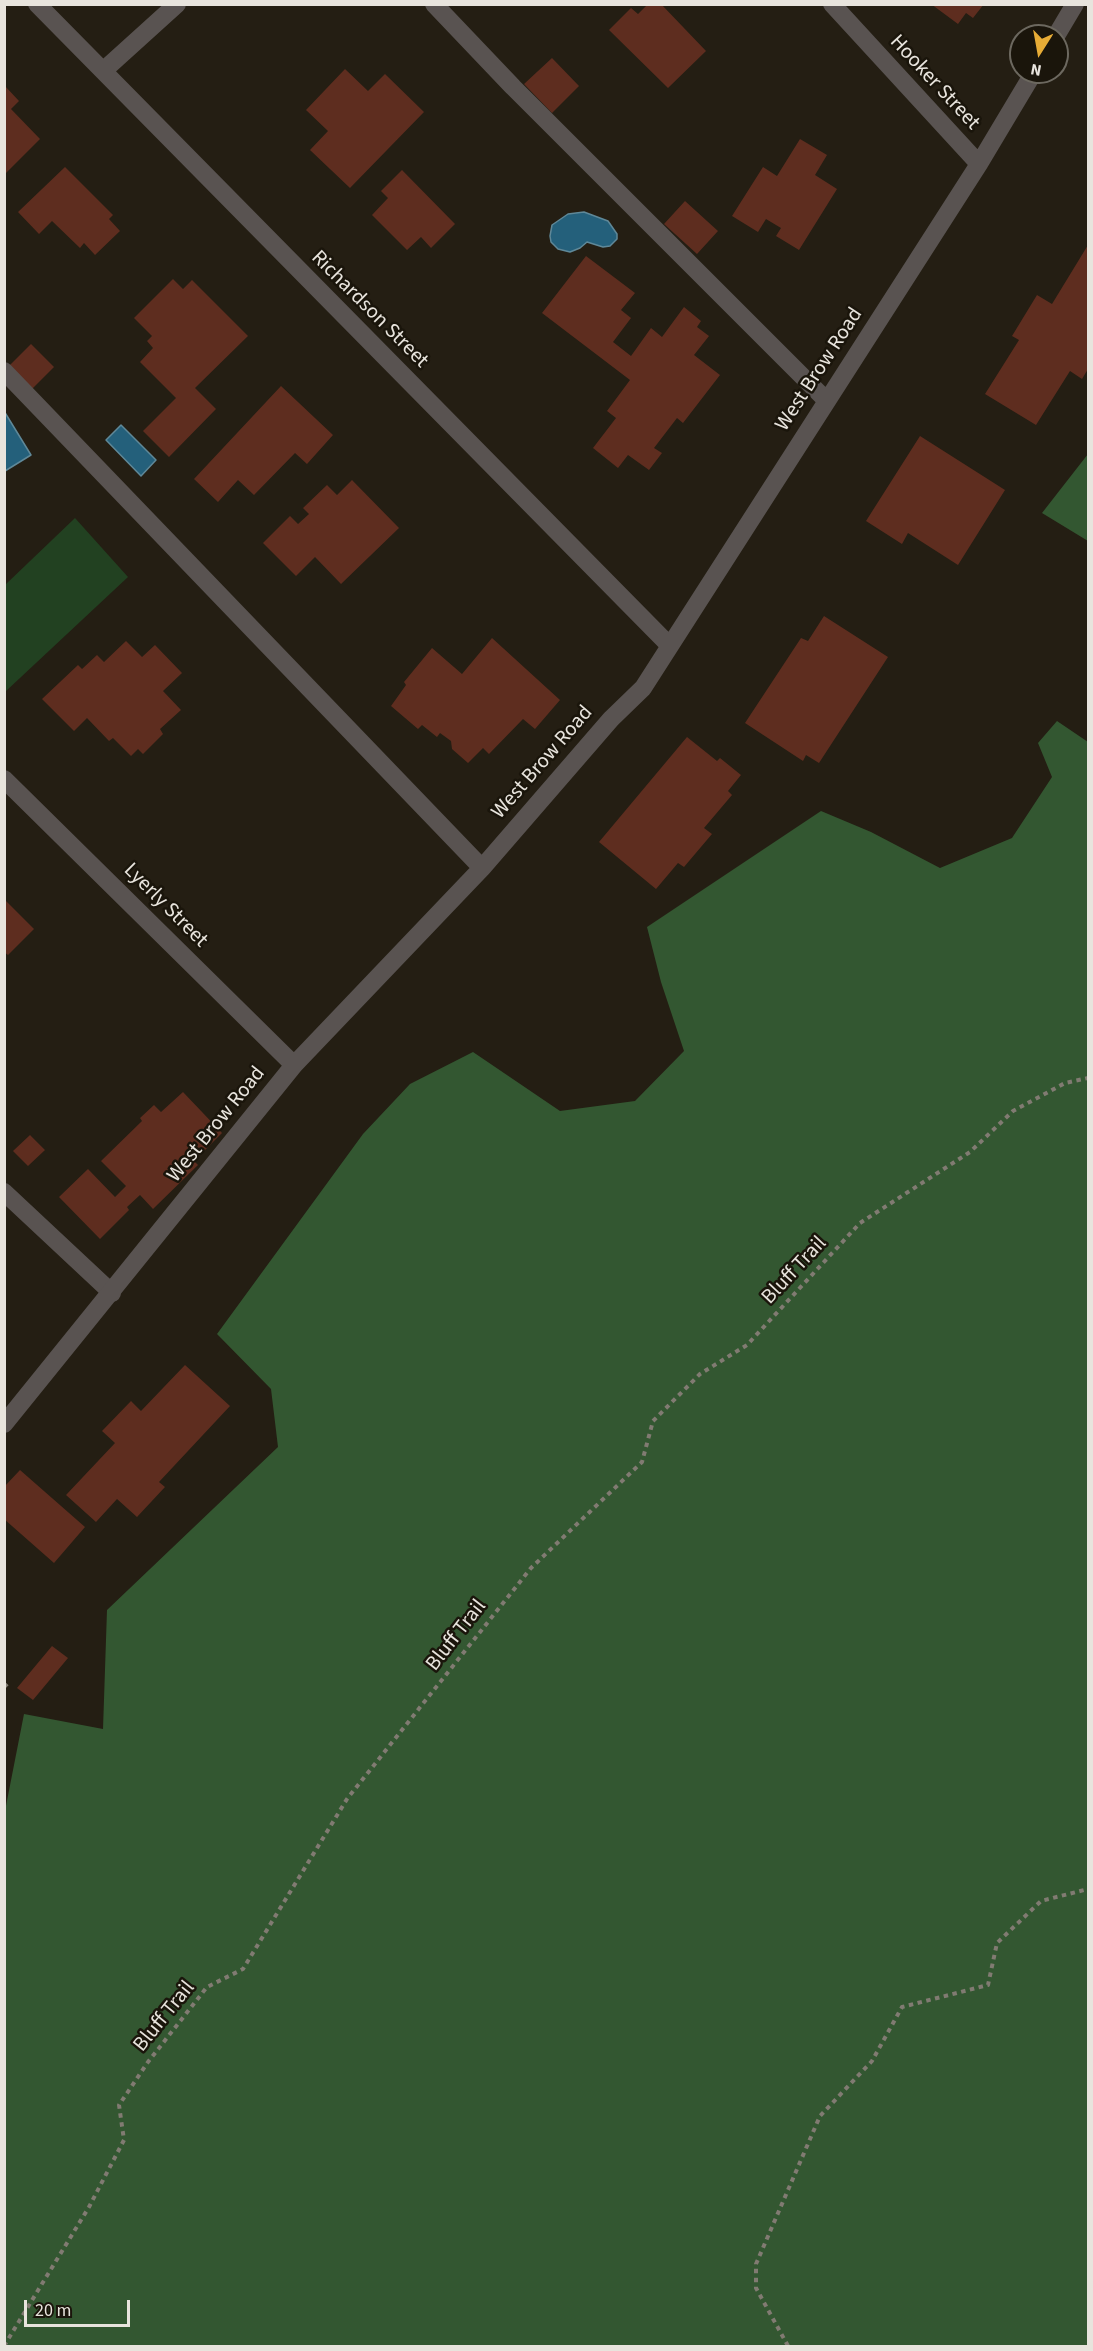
<!DOCTYPE html>
<html>
<head>
<meta charset="utf-8">
<style>
  body { margin:0 }
  #map { position:relative; width:1093px; height:2351px; overflow:hidden; background:#241e13; font-family:"Source Sans 3",sans-serif }
  canvas { display:block }
  .frame { position:absolute; inset:0; border:6px solid #e8e4dd; pointer-events:none }
  .north { position:absolute; left:1009px; top:24px; width:60px; height:60px; box-sizing:border-box; background:#1a150b; border:2px solid #6c685f; border-radius:50%; rotate:191deg; font-size:16px; font-weight:700; line-height:24px; text-align:center; color:#e8e4dd }
  .north::after { content:''; display:block; margin:auto; width:21px; height:27px; background:#e7ac36; clip-path:polygon(50% 0,100% 100%,50% 72%,0 100%) }
  .scale { position:absolute; left:24px; top:2300px; width:106px; height:27px; box-sizing:border-box; border:3px solid #e8e4dd; border-top:0; padding-left:8px; font-size:18px; line-height:21px; white-space:nowrap; color:#e8e4dd; -webkit-text-stroke:4px #1a150b; paint-order:stroke }
</style>
</head>
<body>
<div id="map">
<canvas width="1093" height="2351"></canvas>
<div class="frame"></div>
<div class="north">N</div>
<div class="scale">20 m</div>
</div>
<script>
const ctx = document.querySelector('canvas').getContext('2d');
ctx.lineJoin = 'round';
function paint(path, color) { ctx.fillStyle = color; ctx.fill(path, 'evenodd'); }
const toPath = rows => new Path2D(rows.map(r => 'M' + r).join(''));
function strokePath(path, color, width, dash) { ctx.strokeStyle = color; ctx.lineWidth = width; ctx.lineCap = dash ? 'butt' : 'round'; ctx.setLineDash(dash || []); ctx.stroke(path); }
function drawText(font, color, halo, rows, align = 'center') {
  ctx.font = font + ' "Source Sans 3",sans-serif'; ctx.lineWidth = 5; ctx.setLineDash([]); ctx.textBaseline = 'middle'; ctx.strokeStyle = halo; ctx.fillStyle = color; for (const [text, x, y, turn = 0] of rows) {
    ctx.save(); ctx.translate(x, y); ctx.rotate((+turn || 0) * Math.PI / 180); ctx.textAlign = isNaN(turn) ? turn : align; if (halo) ctx.strokeText(text, 0, 0); ctx.fillText(text, 0, 0); ctx.restore();
  }
}
paint(toPath([
  [75,518,128,577,5,692,5,585]
]), '#224121');
paint(toPath([
  [1088,454,1088,541,1042,513],
  [1057,721,1088,742,1088,2346,5,2346,4,1816,24,1714,103,1729,107,1610,278,1447,271,1389,217,1334,363,1134,410,1084,473,1052,560,1111,635,1101,684,1051,661,982,647,927,821,811,871,832,940,868,1012,838,1052,777,1038,743]
]), '#335731');
const water = toPath([
  [584,212,608,221,617,234,617,239,610,246,603,247,587,242,580,248,570,252,558,249,551,242,550,236,552,225,568,214,584,212],
  [4,411,31,455,5,471,4,471,4,411],
  [121,425,156,460,141,476,106,440,121,425]
]);
paint(water, '#24607b');
strokePath(water, '#5f8898', 1.5);
paint(toPath([
  [648,4,661,4,706,51,668,88,609,30,631,8,638,14],
  [931,4,984,4,973,18,966,13,958,24],
  [552,58,579,86,552,113,524,84],
  [345,69,368,91,385,74,424,112,350,188,310,150,328,131,306,110],
  [5,86,19,101,11,109,40,139,5,174],
  [800,139,827,155,815,175,837,189,799,250,776,236,781,228,766,219,758,232,732,216,763,167,777,176],
  [65,167,113,215,109,219,120,231,95,255,84,243,80,248,52,221,39,234,18,212],
  [402,170,455,224,431,248,421,237,407,250,372,215,388,198,381,191],
  [685,201,718,231,697,254,664,224],
  [1088,245,1088,369,1082,379,1070,371,1036,425,985,394,1019,340,1012,336,1037,295,1052,304],
  [586,256,635,293,621,310,631,318,613,342,631,356,651,328,662,337,684,307,701,321,697,327,709,336,694,355,720,375,683,423,677,418,654,448,662,453,649,470,628,455,618,468,593,448,616,418,607,411,630,380,542,313],
  [173,279,183,289,192,280,248,336,195,388,216,409,169,457,143,431,176,398,140,362,153,348,147,341,152,336,134,318],
  [31,344,54,367,32,389,9,366],
  [281,386,333,435,307,464,295,453,254,495,238,480,218,502,194,479],
  [920,436,1005,490,958,565,908,533,902,544,866,521],
  [352,480,399,528,341,584,315,557,296,576,263,543,290,516,298,524,309,514,303,508,327,485,337,495],
  [824,616,888,657,819,763,806,755,803,761,745,723,801,638,808,641],
  [492,638,560,700,535,729,523,719,489,754,483,748,468,763,452,749,451,741,440,733,437,737,422,725,418,729,391,706,406,685,404,682,432,648,462,674],
  [126,641,142,657,155,645,182,673,163,691,181,710,160,729,163,734,143,754,138,749,131,756,113,738,109,741,87,718,74,731,42,699,78,665,82,669,97,655,104,662],
  [687,737,717,761,720,758,741,775,728,791,732,795,704,828,712,834,684,867,678,863,656,889,599,842],
  [4,899,34,929,8,955,4,952],
  [183,1092,222,1133,194,1161,198,1165,153,1209,140,1195,127,1207,129,1210,100,1239,59,1197,88,1169,115,1197,126,1186,101,1161,142,1121,140,1118,154,1105,161,1112],
  [30,1135,45,1150,28,1166,13,1151],
  [185,1365,230,1406,159,1482,165,1487,137,1517,117,1499,96,1522,66,1495,115,1443,102,1431,131,1401,141,1411],
  [20,1470,85,1527,54,1563,4,1519,4,1487],
  [52,1646,68,1658,33,1700,17,1688]
]), '#5e2d1f');
strokePath(toPath([
  [4,1687,9,1682],
  [4,2346,89,2207,124,2140,119,2105,148,2062,207,1987,243,1969,347,1799,531,1568,642,1462,653,1421,700,1374,747,1345,860,1223,970,1152,1013,1111,1065,1083,1088,1078],
  [788,2346,756,2288,756,2264,820,2116,872,2061,902,2007,988,1985,997,1943,1041,1901,1088,1889]
]), '#817b72', 4, [4.5, 4.5]);
strokePath(toPath([
  [4,1192,112,1293]
]), '#595351', 18);
strokePath(toPath([
  [37,4,670,646],
  [434,4,513,87,827,401],
  [832,4,979,164],
  [1056,36,1075,4],
  [103,71,177,4],
  [4,371,482,868],
  [4,779,294,1065],
  [4,1424,294,1065,482,868,611,719,643,688,979,164,1034,72]
]), '#595351', 18);
drawText('21px', '#e8e4dd', '#1a150b', [
  ["Hooker Street",934,83,47],
  ["Richardson Street",369,310,45],
  ["West Brow Road",820,370,-57],
  ["West Brow Road",543,763,-49],
  ["Lyerly Street",165,906,45],
  ["West Brow Road",217,1125,-51],
  ["Bluff Trail",795,1271,-47],
  ["Bluff Trail",457,1636,-52],
  ["Bluff Trail",165,2017,-51]
]);
</script>
</body>
</html>
